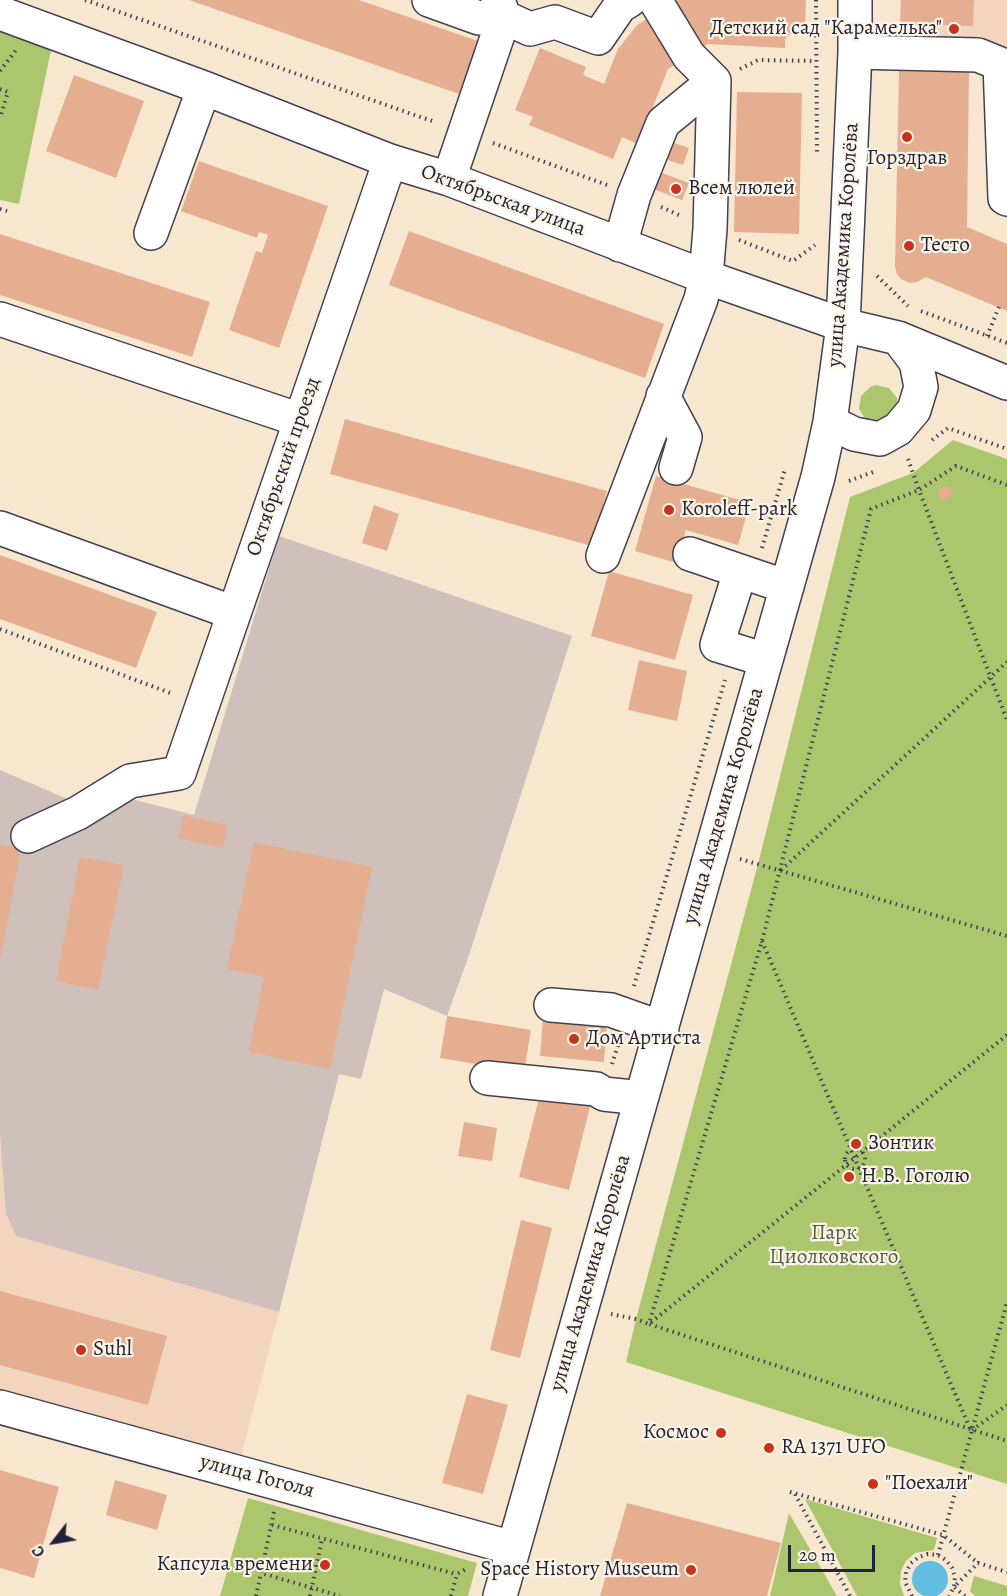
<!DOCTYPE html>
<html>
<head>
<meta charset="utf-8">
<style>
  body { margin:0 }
  #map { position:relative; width:1007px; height:1596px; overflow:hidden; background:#f7e7cf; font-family:Alegreya,serif }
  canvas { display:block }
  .north { position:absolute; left:24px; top:1512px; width:60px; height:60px; -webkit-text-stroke:4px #fcf5e5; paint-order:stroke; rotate:239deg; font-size:16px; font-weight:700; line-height:24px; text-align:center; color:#22223b }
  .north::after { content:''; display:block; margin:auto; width:21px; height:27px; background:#22223b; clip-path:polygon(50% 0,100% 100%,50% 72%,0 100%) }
  .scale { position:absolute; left:788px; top:1545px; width:87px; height:27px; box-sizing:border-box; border:3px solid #22223b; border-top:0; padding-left:8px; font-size:18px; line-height:21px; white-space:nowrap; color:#22223b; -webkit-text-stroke:4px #fcf5e5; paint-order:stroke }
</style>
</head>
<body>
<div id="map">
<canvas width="1007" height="1596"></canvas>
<div class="north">С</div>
<div class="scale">20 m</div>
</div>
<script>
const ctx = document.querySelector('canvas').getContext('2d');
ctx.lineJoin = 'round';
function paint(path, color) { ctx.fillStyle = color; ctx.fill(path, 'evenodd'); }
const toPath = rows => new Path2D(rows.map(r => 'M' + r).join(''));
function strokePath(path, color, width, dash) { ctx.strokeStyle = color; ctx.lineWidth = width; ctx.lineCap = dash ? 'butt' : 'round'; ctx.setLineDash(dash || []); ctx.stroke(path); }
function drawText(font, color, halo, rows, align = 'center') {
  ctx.font = font + ' Alegreya,serif'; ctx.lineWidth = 4.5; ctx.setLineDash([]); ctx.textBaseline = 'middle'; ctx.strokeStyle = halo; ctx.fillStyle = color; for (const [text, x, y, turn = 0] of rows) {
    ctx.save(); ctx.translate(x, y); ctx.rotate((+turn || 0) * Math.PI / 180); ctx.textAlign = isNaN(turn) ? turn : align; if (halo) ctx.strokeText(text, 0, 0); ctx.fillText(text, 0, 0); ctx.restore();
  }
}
paint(toPath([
  [901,0,1007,0,1007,52,901,35],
  [0,1135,6,1214,16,1236,279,1312,241,1456,0,1391]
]), '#f3d4bf');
paint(toPath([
  [279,536,572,636,469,955,447,1016,384,989,361,1079,339,1074,279,1312,16,1236,6,1214,0,1135,0,770,70,800,127,798,194,815]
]), '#cfc0bb');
paint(toPath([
  [0,31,51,50,19,204,0,200],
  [876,385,889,388,897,398,898,404,884,424,866,420,859,409,861,396,870,387],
  [953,440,1007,459,1007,1484,626,1362,636,1319,758,864,850,497,913,473],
  [248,1498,477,1563,468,1596,220,1596],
  [805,1499,937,1538,934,1550,915,1553,906,1561,901,1571,900,1584,904,1596,857,1596],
  [789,1513,837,1596,770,1596],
  [974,1576,1007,1586,1007,1596,975,1596,970,1591]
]), '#abc66d');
paint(toPath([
  '912 1579a18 18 0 1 1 36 0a18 18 0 1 1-36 0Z'
]), '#62bde0');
paint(toPath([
  [189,0,359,0,478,41,459,94],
  [677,0,806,0,805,29,796,28,785,39,785,48,708,44,668,69,638,144,622,137,613,159,529,125,533,117,515,110,540,48,586,67,583,75,604,84,618,49,637,25],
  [901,0,974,0,973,26,900,23],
  [899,71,969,72,967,227,1007,244,1007,311,926,277,917,282,910,283,901,279,897,274,895,267],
  [74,75,144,101,116,178,46,151],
  [737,92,802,93,799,234,734,232],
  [671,142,689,148,683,165,665,159],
  [199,161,328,206,279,348,229,330,256,251,262,253,268,235,259,232,257,238,181,211],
  [657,171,689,183,682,200,651,188],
  [409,231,664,324,645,378,389,285],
  [0,234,210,302,192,357,0,295],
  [345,419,607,491,592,546,330,474],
  [656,476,750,503,738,545,686,530,677,563,635,551],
  [949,485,953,496,941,501,937,490],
  [374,505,399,514,387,551,362,543],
  [0,555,157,612,136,668,0,619],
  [609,571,693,595,675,660,591,636],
  [639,660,687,671,677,721,628,710],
  [184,815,228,825,223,848,178,838],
  [254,842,372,867,330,1069,249,1052,264,977,227,969],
  [0,845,21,849,1,956,0,956],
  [80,857,124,865,98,990,56,981],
  [447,1016,531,1030,524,1072,440,1058],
  [543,1017,607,1022,604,1062,540,1056],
  [541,1090,591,1103,569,1190,519,1177],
  [464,1122,497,1128,492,1161,458,1156],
  [521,1220,552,1228,520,1358,490,1350],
  [0,1291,167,1336,148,1405,0,1365],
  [467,1394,508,1405,483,1494,442,1483],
  [0,1470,59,1487,34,1578,0,1568],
  [115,1480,167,1495,157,1530,106,1515],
  [627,1503,781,1543,767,1596,600,1596]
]), '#e5ae90');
const minor = toPath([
  [429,0,479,18,504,17,530,29,555,22,598,38,620,6,630,0],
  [0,13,204,88,390,161,449,179,706,277,843,325,898,338,1007,383],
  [855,52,978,55,1000,64],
  [1007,82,1000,64,1005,198,1007,199],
  [449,179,504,17,498,0],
  [151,233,204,88],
  [620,245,634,195,663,123,714,81],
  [0,319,300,420],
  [663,396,685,437,676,468],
  [830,422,854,434,880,439,898,429,914,410,921,387,916,362,898,338],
  [0,528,234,613],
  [690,554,787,587],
  [603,556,701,299,706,277,710,229,714,81,689,56,655,0],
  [740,572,717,645,766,660],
  [28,836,78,813,130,781,179,773,390,161],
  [551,1005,611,1010,662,1028],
  [487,1078,596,1089,604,1094,641,1098],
  [0,1407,513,1548],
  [500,1596,818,477,830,422,843,325,855,52,855,0]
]);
strokePath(minor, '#424051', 36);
strokePath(toPath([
  [85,0,435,122],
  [816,0,817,155],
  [740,69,758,60,815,61],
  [0,71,16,50],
  [0,89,8,92,0,118],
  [493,143,607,185],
  [661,207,679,215],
  [0,209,7,211],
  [739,240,793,261,815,245],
  [877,276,908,306],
  [921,311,1007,343],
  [987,336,999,307],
  [932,440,948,428,1007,449],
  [908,459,919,490,871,509,762,941,649,1324,1007,1441],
  [849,481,876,471],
  [1007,485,956,466,919,490,1007,720],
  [762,548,785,469],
  [0,629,173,694],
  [740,859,1007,936],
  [781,870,1007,662],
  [762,941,971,1431,1007,1405],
  [634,986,725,680],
  [612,1064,618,1045],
  '845 1159a10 10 0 1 1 20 0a10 10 0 1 1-20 0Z',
  [611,1314,636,1319,649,1324,1007,1035],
  [790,1492,943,1535,978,1563],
  [795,1494,850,1596],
  [274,1512,261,1573,340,1596],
  [272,1525,456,1574],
  [938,1555,1007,1302],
  [256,1596,261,1573],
  [310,1596,322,1539],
  [451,1596,457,1574,468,1568],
  [912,1596,905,1582,906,1572,911,1563,919,1557,928,1554,938,1555,946,1560,952,1568,955,1577,954,1587,949,1596],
  [965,1596,954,1587,978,1563,1007,1572]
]), '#424051', 4, [1.5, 4.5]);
strokePath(minor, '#fff', 33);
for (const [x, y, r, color] of [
  [954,29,6,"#c8321e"],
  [907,137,6,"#c8321e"],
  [676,189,6,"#c8321e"],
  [909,246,6,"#c8321e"],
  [669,510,6,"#c8321e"],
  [574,1039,6,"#c8321e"],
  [856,1144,6,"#c8321e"],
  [849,1177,6,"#c8321e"],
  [81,1350,6,"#c8321e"],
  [721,1433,6,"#c8321e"],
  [769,1448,6,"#c8321e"],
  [873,1484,6,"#c8321e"],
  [325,1565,6,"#c8321e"],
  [691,1570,6,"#c8321e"]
]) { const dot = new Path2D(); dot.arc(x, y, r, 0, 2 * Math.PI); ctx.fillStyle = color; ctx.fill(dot); strokePath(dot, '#fcf5e5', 2); }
drawText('21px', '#22223b', '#fcf5e5', [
  ["Детский сад \"Карамелька\"",942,29,"right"],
  ["Горздрав",907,159,"center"],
  ["Всем люлей",688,189],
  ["Тесто",921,246],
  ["Koroleff-park",681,510],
  ["Дом Артиста",586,1039],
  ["Зонтик",868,1144],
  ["Н.В. Гоголю",861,1177],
  ["Suhl",93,1350],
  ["Космос",709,1433,"right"],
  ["RA 1371 UFO",781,1448],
  ["\"Поехали\"",885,1484],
  ["Капсула времени",313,1565,"right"],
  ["Space History Museum",679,1570,"right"]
], 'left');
drawText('21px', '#22223b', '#fcf5e5', [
  ["Октябрьская улица",503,201,20],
  ["улица Академика Королёва",844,245,-86],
  ["Октябрьский проезд",284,467,-71],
  ["улица Академика Королёва",724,806,-74],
  ["улица Академика Королёва",591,1273,-74],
  ["улица Гоголя",257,1477,15]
]);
drawText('21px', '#525b4c', '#fcf5e5', [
  ["Парк",834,1234],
  ["Циолковского",834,1258]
]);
</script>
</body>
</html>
